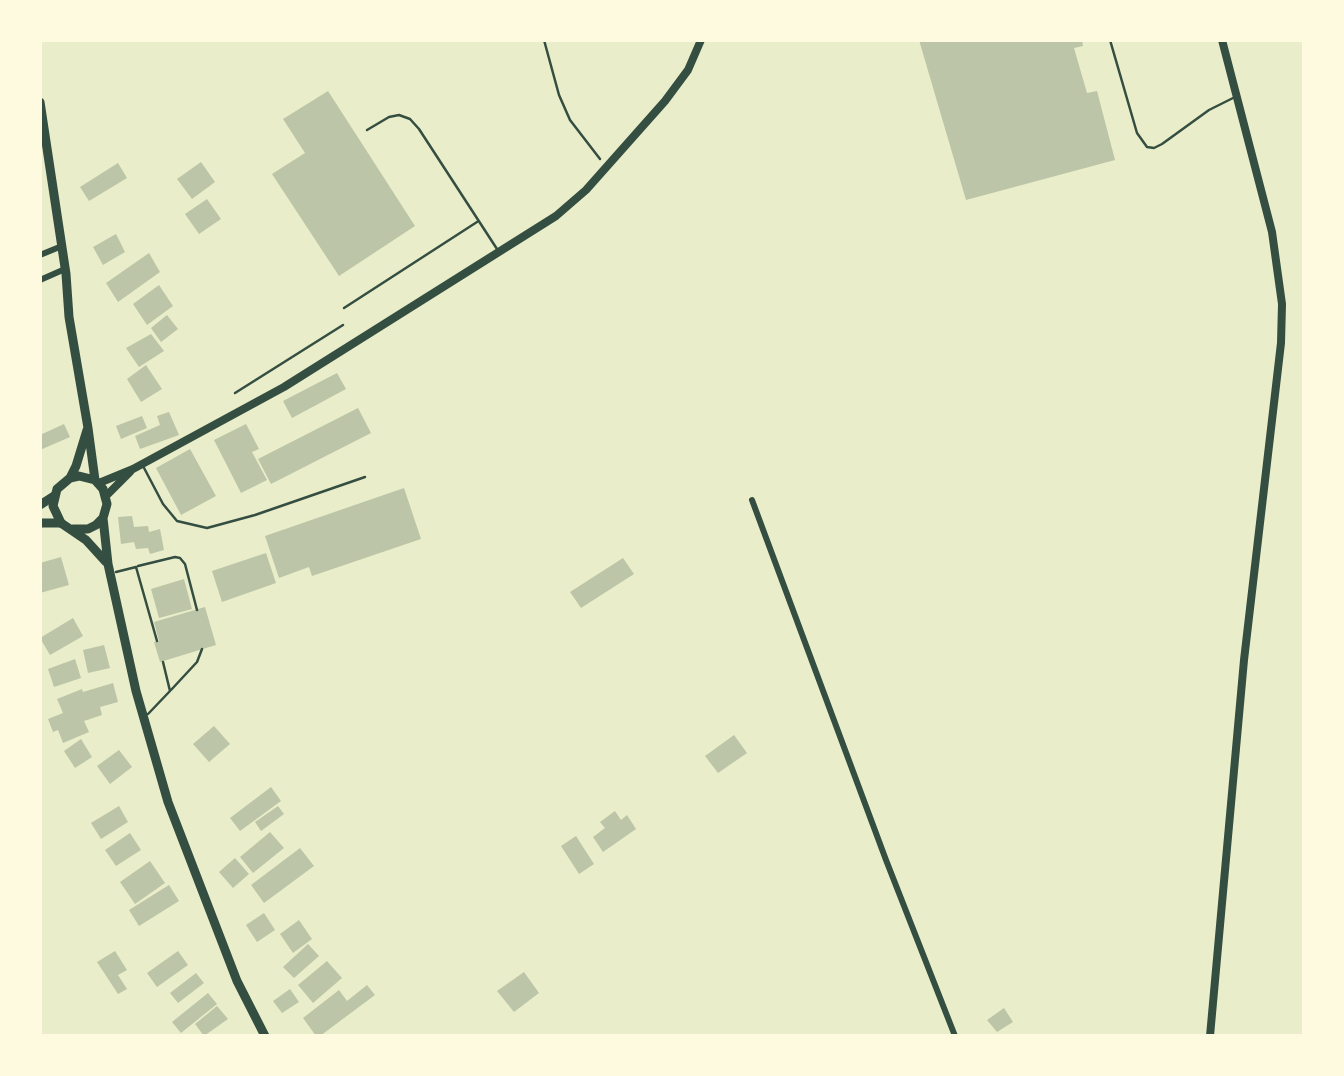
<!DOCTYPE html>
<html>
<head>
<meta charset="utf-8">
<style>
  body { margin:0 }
  #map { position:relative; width:1344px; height:1076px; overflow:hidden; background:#e9edc9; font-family:"Space Grotesk",sans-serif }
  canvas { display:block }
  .frame { position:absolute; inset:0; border:42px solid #fefae0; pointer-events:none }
</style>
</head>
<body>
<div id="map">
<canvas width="1344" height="1076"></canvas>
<div class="frame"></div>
</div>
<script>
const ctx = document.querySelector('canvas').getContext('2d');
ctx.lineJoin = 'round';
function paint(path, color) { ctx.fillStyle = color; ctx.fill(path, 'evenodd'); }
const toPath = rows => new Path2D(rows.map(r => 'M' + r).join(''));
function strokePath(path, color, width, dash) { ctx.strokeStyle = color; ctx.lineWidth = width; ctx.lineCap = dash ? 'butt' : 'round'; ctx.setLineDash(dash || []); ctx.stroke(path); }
paint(toPath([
  [919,40,1082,40,1083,46,1074,48,1087,93,1097,91,1115,160,966,200],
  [328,91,415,226,339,276,272,174,305,153,283,119],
  [201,162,215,182,192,199,177,179],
  [118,163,127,178,89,201,80,187],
  [207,199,221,219,199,234,185,214],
  [116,234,125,252,103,265,93,247],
  [149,253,160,272,118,302,106,283],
  [159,285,173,306,147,325,133,304],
  [167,315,178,329,161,342,151,328],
  [151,334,164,351,139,367,126,348],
  [146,365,162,389,141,402,127,379],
  [337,373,346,389,292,418,283,401],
  [358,408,371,433,271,484,258,459],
  [169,412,179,435,140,449,135,436,160,425,157,416],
  [142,416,147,428,121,439,116,426],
  [64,424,70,437,40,450,40,435],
  [246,424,259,449,252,452,267,480,241,493,214,440],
  [190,449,216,496,181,515,156,468],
  [404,488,421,539,312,576,309,567,279,578,265,536],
  [132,516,134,527,148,526,149,532,160,529,164,550,150,554,148,548,136,549,134,542,121,544,118,517],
  [266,553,276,583,222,602,212,571],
  [61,557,69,585,40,593,40,563],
  [623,558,634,574,581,608,570,592],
  [184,579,192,609,159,618,151,589],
  [205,607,216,645,160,662,154,642,159,641,154,622],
  [73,618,83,636,50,655,40,638],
  [104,645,110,668,88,673,83,650],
  [75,659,81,678,54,687,48,669],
  [113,683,118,702,100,707,102,715,84,721,89,732,63,743,58,730,53,732,48,719,63,713,57,699,82,689,83,692],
  [214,726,230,744,209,762,193,744],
  [734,735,747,753,718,773,705,756],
  [81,739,92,757,75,768,64,751],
  [119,750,132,767,110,784,97,766],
  [271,787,281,801,240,831,230,818],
  [119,806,128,822,101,839,91,823],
  [278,806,284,814,261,831,255,822],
  [615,811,621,820,627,815,636,829,603,852,593,837,605,828,600,822],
  [270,832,284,848,253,873,240,857],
  [130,833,141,850,116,866,105,850],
  [576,836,594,864,579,874,561,846],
  [300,848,314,866,264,903,251,885],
  [235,858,249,874,233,888,219,872],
  [150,861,165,883,135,904,120,882],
  [169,885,179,901,139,926,129,910],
  [264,913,275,930,257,942,246,925],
  [299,920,312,939,293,953,280,934],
  [308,944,319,956,294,978,283,967],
  [115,951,127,970,118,975,127,989,118,994,97,962],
  [178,951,188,965,157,987,147,973],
  [327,961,342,978,313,1003,298,985],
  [524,972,539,993,514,1012,497,991],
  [196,973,204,983,178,1003,170,993],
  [367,985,375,995,320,1036,316,1036,303,1018,339,990,347,1001],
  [290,989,299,1002,282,1013,273,1001],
  [208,993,217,1004,181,1033,172,1022],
  [217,1006,228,1019,204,1036,195,1024],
  [1004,1008,1013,1022,997,1032,987,1020]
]), '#bcc5a7');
strokePath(toPath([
  [544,40,559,95,570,120,600,159]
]), '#344e41', 2.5);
strokePath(toPath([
  [1110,40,1137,133,1147,147,1154,148,1162,144,1209,110,1235,97],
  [367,130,389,117,399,115,410,119,419,129,497,249],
  [344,308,477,222],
  [235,393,343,325],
  [143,466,163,504,177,521,207,528,255,515,365,477],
  [138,566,175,557,180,558,185,564,197,610],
  [116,572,136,567,157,641],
  [171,690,197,662,202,649],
  [148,714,170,691,163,662]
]), '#344e41', 2.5);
strokePath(toPath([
  [40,255,62,246],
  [40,280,65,269],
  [752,500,886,860,955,1036]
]), '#344e41', 6);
strokePath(toPath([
  [99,483,133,469,284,387,556,216,586,190,665,101,688,70,701,40],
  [106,496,130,472],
  [1210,1036,1244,660,1281,343,1282,304,1272,232,1222,40]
]), '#344e41', 8);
strokePath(toPath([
  [40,505,54,496],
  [40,523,61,523]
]), '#344e41', 9);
strokePath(toPath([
  [40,102,66,274,69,317,88,428,95,480],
  [87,430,76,466,70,478,57,489,53,506,61,523,86,540,106,562],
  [70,478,79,476,95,480,103,489,107,504,103,518,96,525,88,529,73,529],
  [103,518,108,564,136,691,168,802,237,981,265,1036]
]), '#344e41', 9);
</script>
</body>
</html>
